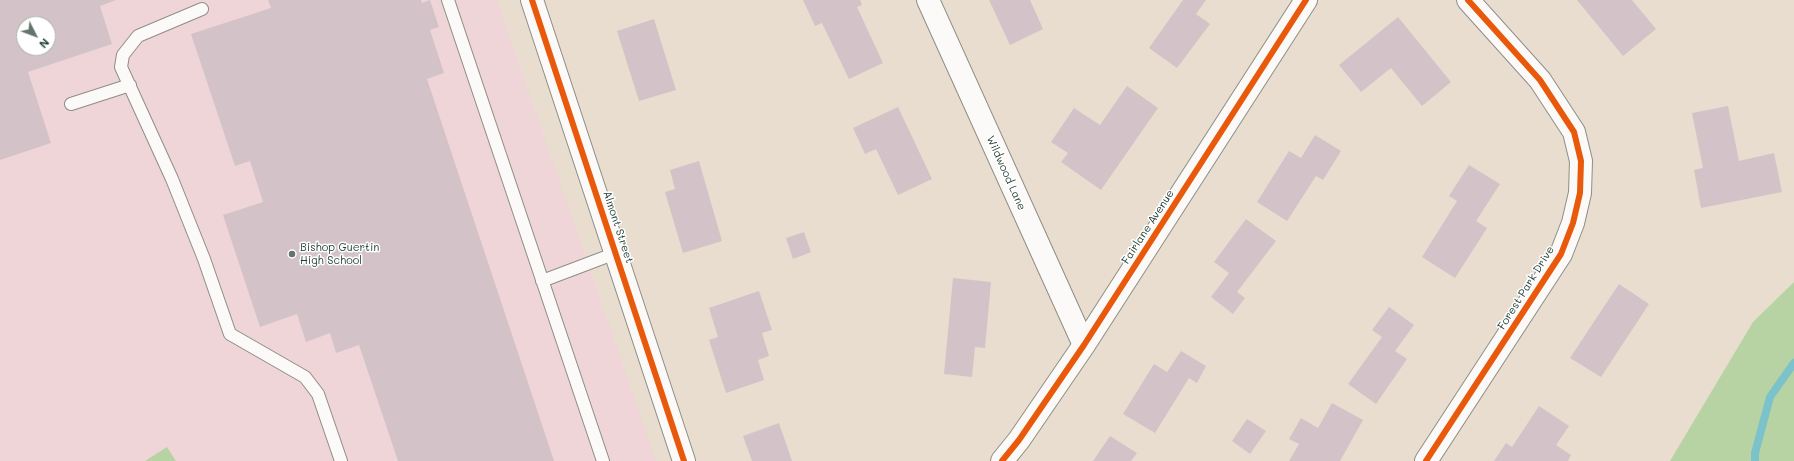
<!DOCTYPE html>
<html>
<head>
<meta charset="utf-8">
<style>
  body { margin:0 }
  #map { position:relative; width:1794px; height:461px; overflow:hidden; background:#e8ddce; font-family:Mali,sans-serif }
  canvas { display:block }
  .north { position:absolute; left:16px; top:16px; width:40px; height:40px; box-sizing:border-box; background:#fff; border:1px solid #a5b1ae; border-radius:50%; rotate:132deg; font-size:11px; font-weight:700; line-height:16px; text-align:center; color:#1f3d34 }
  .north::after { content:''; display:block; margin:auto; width:14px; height:18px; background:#65756a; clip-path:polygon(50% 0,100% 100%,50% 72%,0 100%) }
</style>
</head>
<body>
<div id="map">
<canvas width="1794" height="461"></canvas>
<div class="north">N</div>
</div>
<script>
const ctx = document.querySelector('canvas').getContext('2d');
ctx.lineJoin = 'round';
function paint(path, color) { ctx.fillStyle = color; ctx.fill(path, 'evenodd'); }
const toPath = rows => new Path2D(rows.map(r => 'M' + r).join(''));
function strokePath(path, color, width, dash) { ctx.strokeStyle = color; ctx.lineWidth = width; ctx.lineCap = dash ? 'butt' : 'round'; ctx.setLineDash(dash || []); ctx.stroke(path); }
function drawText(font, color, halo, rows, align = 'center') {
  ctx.font = font + ' Mali,sans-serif'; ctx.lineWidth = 3; ctx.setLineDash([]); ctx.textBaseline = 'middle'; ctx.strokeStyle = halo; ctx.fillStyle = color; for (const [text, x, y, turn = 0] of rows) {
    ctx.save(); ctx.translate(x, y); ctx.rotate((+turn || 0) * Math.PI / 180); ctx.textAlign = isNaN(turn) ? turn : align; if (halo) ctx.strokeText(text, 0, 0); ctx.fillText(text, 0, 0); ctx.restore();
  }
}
paint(toPath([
  [0,0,497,0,656,461,0,461],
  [24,24,48,24,48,48,24,48]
]), '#efd5d7');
paint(toPath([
  [1794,282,1794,461,1670,461,1753,322],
  [167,447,176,461,145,461]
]), '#b8d3a3');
strokePath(toPath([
  [1755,461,1755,453,1770,397,1794,363]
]), '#7bc2ca', 8);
paint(toPath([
  [0,0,116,0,100,6,112,44,28,72,51,143,0,160],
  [24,24,48,24,48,48,24,48],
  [268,0,421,0,422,3,430,0,439,27,430,30,444,73,427,79,554,461,398,461,359,345,336,353,330,333,306,342,297,314,260,327,223,215,263,202,250,161,235,166,191,34,271,8],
  [803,0,860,0,862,5,857,7,883,63,849,79,822,23,815,26],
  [989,0,1030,0,1043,29,1010,45],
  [1183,0,1206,0,1196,14,1210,24,1177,68,1149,48],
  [1577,0,1632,0,1656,29,1623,56],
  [1398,17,1451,82,1422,106,1391,68,1361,92,1339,65],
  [654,19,676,90,639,101,617,31],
  [1127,86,1158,108,1101,190,1061,162,1068,153,1051,142,1074,108,1100,125],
  [1728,106,1739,161,1774,153,1782,192,1701,208,1694,170,1703,168,1692,113],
  [898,107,932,179,898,195,876,149,865,154,853,128],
  [1315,135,1341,151,1323,180,1316,176,1287,221,1257,202,1289,151,1301,158],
  [699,161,722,241,683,253,665,192,675,189,670,170],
  [1469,165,1500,184,1476,221,1487,228,1455,278,1422,257,1457,201,1449,196],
  [1246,219,1276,241,1237,292,1245,298,1233,314,1211,297,1229,273,1214,262],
  [804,232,811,252,793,259,786,238],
  [953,278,991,282,985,348,975,347,972,377,944,374],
  [1619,284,1649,304,1601,377,1570,358],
  [759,291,772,330,762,333,769,356,758,360,764,380,726,393,709,340,718,337,709,308],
  [1389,307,1414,325,1395,351,1407,359,1376,404,1348,384,1382,337,1372,330],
  [1181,351,1206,366,1197,383,1189,378,1155,433,1123,414,1154,364,1167,372],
  [1332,403,1363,420,1340,461,1289,461,1299,444,1289,439,1301,418,1318,428],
  [1539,406,1569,426,1556,445,1571,455,1568,461,1494,461,1506,443,1512,447],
  [1247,419,1266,431,1250,454,1232,441],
  [779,423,792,461,752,461,743,436],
  [1110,436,1137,453,1131,461,1093,461]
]), '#d3c3c8');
const service = toPath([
  [448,0,603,461],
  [202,9,138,36,123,55,121,67,172,179,204,259,230,334,305,377,318,394,341,461],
  [71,104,130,85],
  [542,281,616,253]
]);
const minor = toPath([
  [928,0,1084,345],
  [1002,461,1019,440,1084,345,1306,0],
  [1426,461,1561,254,1573,223,1580,193,1581,161,1574,132,1540,80,1468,0]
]);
const tertiary = toPath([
  [532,0,684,461]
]);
strokePath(service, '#8f8e85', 14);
strokePath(minor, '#8f8e85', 24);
strokePath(tertiary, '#8f8e85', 24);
strokePath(service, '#fcfaf8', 12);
strokePath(minor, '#fcfaf8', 22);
strokePath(tertiary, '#fcfaf8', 22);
strokePath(toPath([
  [532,0,684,461],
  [1002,461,1019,440,1084,345,1306,0],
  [1426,461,1561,254,1573,223,1580,193,1581,161,1574,132,1540,80,1468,0]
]), '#e8590c', 6);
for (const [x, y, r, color] of [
  [292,254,4,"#65756a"]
]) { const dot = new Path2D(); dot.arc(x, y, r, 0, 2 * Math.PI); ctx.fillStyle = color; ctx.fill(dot); strokePath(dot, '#fff', 1.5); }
drawText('11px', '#1f3d34', '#fff', [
  ["Wildwood Lane",1006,173,66],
  ["Almont Street",618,227,72],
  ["Fairlane Avenue",1148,227,-57],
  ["Forest Park Drive",1526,288,-58]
]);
drawText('11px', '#1f3d34', '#fff', [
  ["Bishop Guertin",300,248],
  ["High School",300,261]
], 'left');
</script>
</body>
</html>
